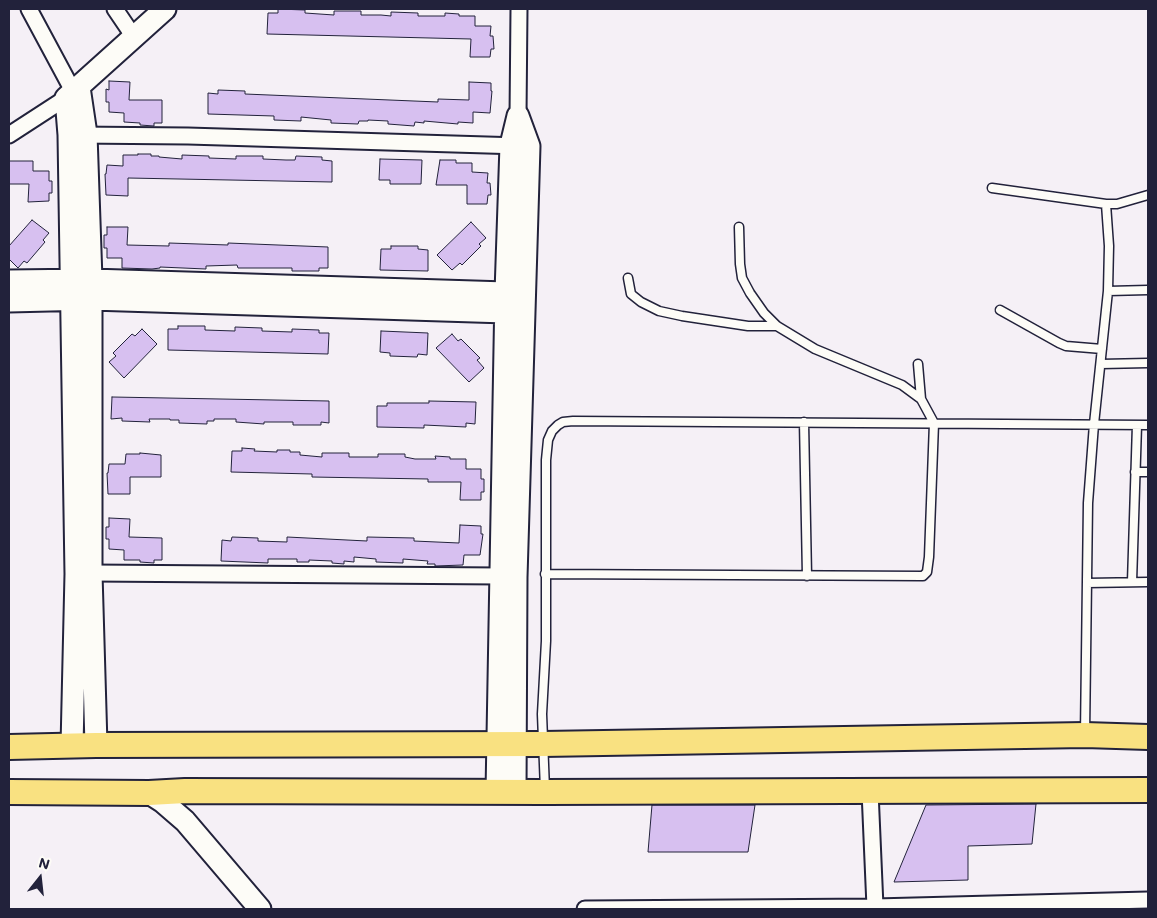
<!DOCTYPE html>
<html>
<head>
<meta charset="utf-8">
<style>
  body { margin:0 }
  #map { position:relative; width:1157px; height:918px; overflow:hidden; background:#f5f0f6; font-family:Mali,sans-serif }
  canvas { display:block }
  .frame { position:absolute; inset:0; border:10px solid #22223b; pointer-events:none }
  .north { position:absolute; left:15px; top:853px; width:50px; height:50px; -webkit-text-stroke:4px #fdfcf7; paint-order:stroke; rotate:16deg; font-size:14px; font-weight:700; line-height:20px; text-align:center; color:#22223b }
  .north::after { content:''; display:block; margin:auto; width:18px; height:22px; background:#22223b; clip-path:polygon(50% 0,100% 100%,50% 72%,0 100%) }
</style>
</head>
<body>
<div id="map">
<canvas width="1157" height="918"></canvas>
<div class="frame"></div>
<div class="north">N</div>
</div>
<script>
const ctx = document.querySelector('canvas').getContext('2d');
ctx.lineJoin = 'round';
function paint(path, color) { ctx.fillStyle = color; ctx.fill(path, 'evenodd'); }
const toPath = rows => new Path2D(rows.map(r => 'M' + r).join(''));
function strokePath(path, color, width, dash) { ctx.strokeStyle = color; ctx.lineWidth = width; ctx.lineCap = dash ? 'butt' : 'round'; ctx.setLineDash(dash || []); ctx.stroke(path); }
const building = toPath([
  [278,9,305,10,305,13,334,15,334,11,361,11,361,15,381,15,391,16,391,12,418,13,418,16,445,16,445,13,459,14,459,16,475,16,475,26,491,26,490,36,493,36,494,49,491,49,490,57,470,57,471,39,267,34,268,13,278,13,278,9],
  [109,81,130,82,129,100,162,100,162,123,154,123,154,126,140,125,140,123,124,122,124,113,109,112,109,102,106,102,106,89,109,90,109,81],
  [469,82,491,83,491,91,492,91,490,113,473,112,473,123,458,122,458,124,424,121,424,123,415,122,414,126,388,124,388,121,368,120,368,121,359,121,358,124,331,123,331,120,301,117,301,121,274,120,274,116,208,114,208,93,218,94,218,90,245,91,245,94,438,102,438,99,469,100,469,82],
  [138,154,151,154,151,156,159,156,159,157,182,159,182,155,209,156,209,158,236,159,236,156,263,156,263,159,286,160,295,160,296,156,322,157,322,160,332,161,332,182,128,178,128,196,106,195,105,174,106,174,107,165,123,166,123,155,138,155,138,154],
  [380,159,422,160,421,184,390,184,390,180,379,180,380,159],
  [440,160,456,160,456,163,472,163,472,172,488,173,487,183,490,183,491,195,488,195,487,204,467,204,467,185,436,185,440,160],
  [9,161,33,161,33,171,49,171,49,181,52,181,52,193,49,193,49,201,28,202,29,184,9,184,9,161],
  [32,220,49,233,43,240,45,242,27,263,24,261,18,268,9,259,9,246,32,220],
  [471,222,486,238,479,244,481,246,462,265,460,263,452,270,437,255,471,222],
  [107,227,128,227,127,245,169,246,169,243,228,245,228,243,328,247,328,268,319,268,319,271,292,271,292,268,238,268,237,265,206,266,206,269,160,267,160,268,152,269,122,268,122,258,107,258,107,248,104,248,104,235,107,235,107,227],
  [391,246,418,246,418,249,428,250,428,271,380,270,381,249,391,249,391,246],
  [178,326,205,326,205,330,235,331,235,327,262,328,262,331,292,332,292,329,319,330,319,333,329,333,328,354,168,350,168,329,178,329,178,326],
  [142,329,157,344,124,378,109,362,116,356,113,353,132,334,135,336,142,329],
  [381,331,428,333,427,355,418,354,417,357,390,356,390,353,380,352,381,331],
  [452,334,458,341,461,339,480,358,477,360,484,368,469,382,436,348,452,334],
  [112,397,329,401,329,423,321,422,321,425,293,425,293,422,264,422,264,424,236,422,236,419,214,419,214,421,207,421,207,424,179,423,179,420,170,420,170,419,149,419,150,422,122,421,122,418,111,419,112,397],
  [429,401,476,402,475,424,466,423,466,427,424,425,424,428,377,427,377,406,387,406,387,403,429,403,429,401],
  [242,448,255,449,254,451,277,452,277,450,290,450,290,452,300,452,300,455,322,457,322,453,349,453,349,457,378,457,378,454,405,454,405,457,415,459,436,459,435,456,450,457,450,459,466,459,466,469,481,469,481,479,484,479,484,492,481,492,481,500,460,500,461,482,428,482,428,479,312,477,312,474,231,472,232,451,242,451,242,448],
  [140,453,161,455,161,477,130,477,130,494,108,494,107,473,108,473,109,464,125,464,126,454,140,454,140,453],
  [109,518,130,519,129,537,162,538,162,560,154,560,154,563,140,562,140,560,124,560,124,550,109,549,109,539,106,539,106,527,109,527,109,518],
  [460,525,481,526,481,534,483,534,480,555,464,555,463,565,435,566,435,564,427,564,428,561,403,559,403,563,376,562,376,559,354,557,354,562,344,561,344,564,332,563,332,561,309,560,309,562,297,562,297,559,268,559,268,563,221,561,222,540,231,541,232,537,258,538,258,541,287,542,287,537,367,541,367,537,414,538,414,541,459,543,460,525],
  [1036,804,1032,844,968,846,968,880,894,882,926,805,1036,804],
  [652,805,755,805,748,852,648,852,652,805]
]);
paint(building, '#d7c0f0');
strokePath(building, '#22223b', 1);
const lane = toPath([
  [992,188,1106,204,1117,204,1148,195],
  [739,227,740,264,742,278,750,293,764,313,777,326,815,349,902,385,921,399],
  [628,278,631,294,641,302,659,311,682,316,748,326,777,326],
  [1108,291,1148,290],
  [1000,310,1059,343,1066,346,1102,349],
  [1101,364,1148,363],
  [804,422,807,576],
  [1135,472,1148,472],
  [545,574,923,576,927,572,929,557,934,423,921,399,918,364],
  [1132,582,1137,425],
  [1087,583,1148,582],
  [1085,734,1088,503,1094,424,1108,291,1109,246,1106,204],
  [545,790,542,714,546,641,546,460,548,440,552,431,558,425,563,422,573,421,1148,425]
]);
const street = toPath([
  [29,9,73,91],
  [115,9,134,37],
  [518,116,519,9],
  [9,135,66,98],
  [76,135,188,136,520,146],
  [91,573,500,576],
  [870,791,875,907,1148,900],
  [585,909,875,907,874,909]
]);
const secondary = toPath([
  [79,87,86,134,91,280,91,573,96,745],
  [9,281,91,280,506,293],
  [9,301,91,299,506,312],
  [72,746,76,574,69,135,66,98,165,9],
  [497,792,506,293,511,145,518,116],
  [515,792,516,577,529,146,518,116],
  [149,793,163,802,185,821,260,909]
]);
const primary = toPath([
  [9,747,96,745,543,744,1085,735,1148,737],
  [9,792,149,793,185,791,545,792,1148,790]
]);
strokePath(lane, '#22223b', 11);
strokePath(street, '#22223b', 19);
strokePath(secondary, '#22223b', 25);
strokePath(primary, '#22223b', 28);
strokePath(lane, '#fdfcf7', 8);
strokePath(street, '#fdfcf7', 15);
strokePath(secondary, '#fdfcf7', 21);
strokePath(primary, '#f9e181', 24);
</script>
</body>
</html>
